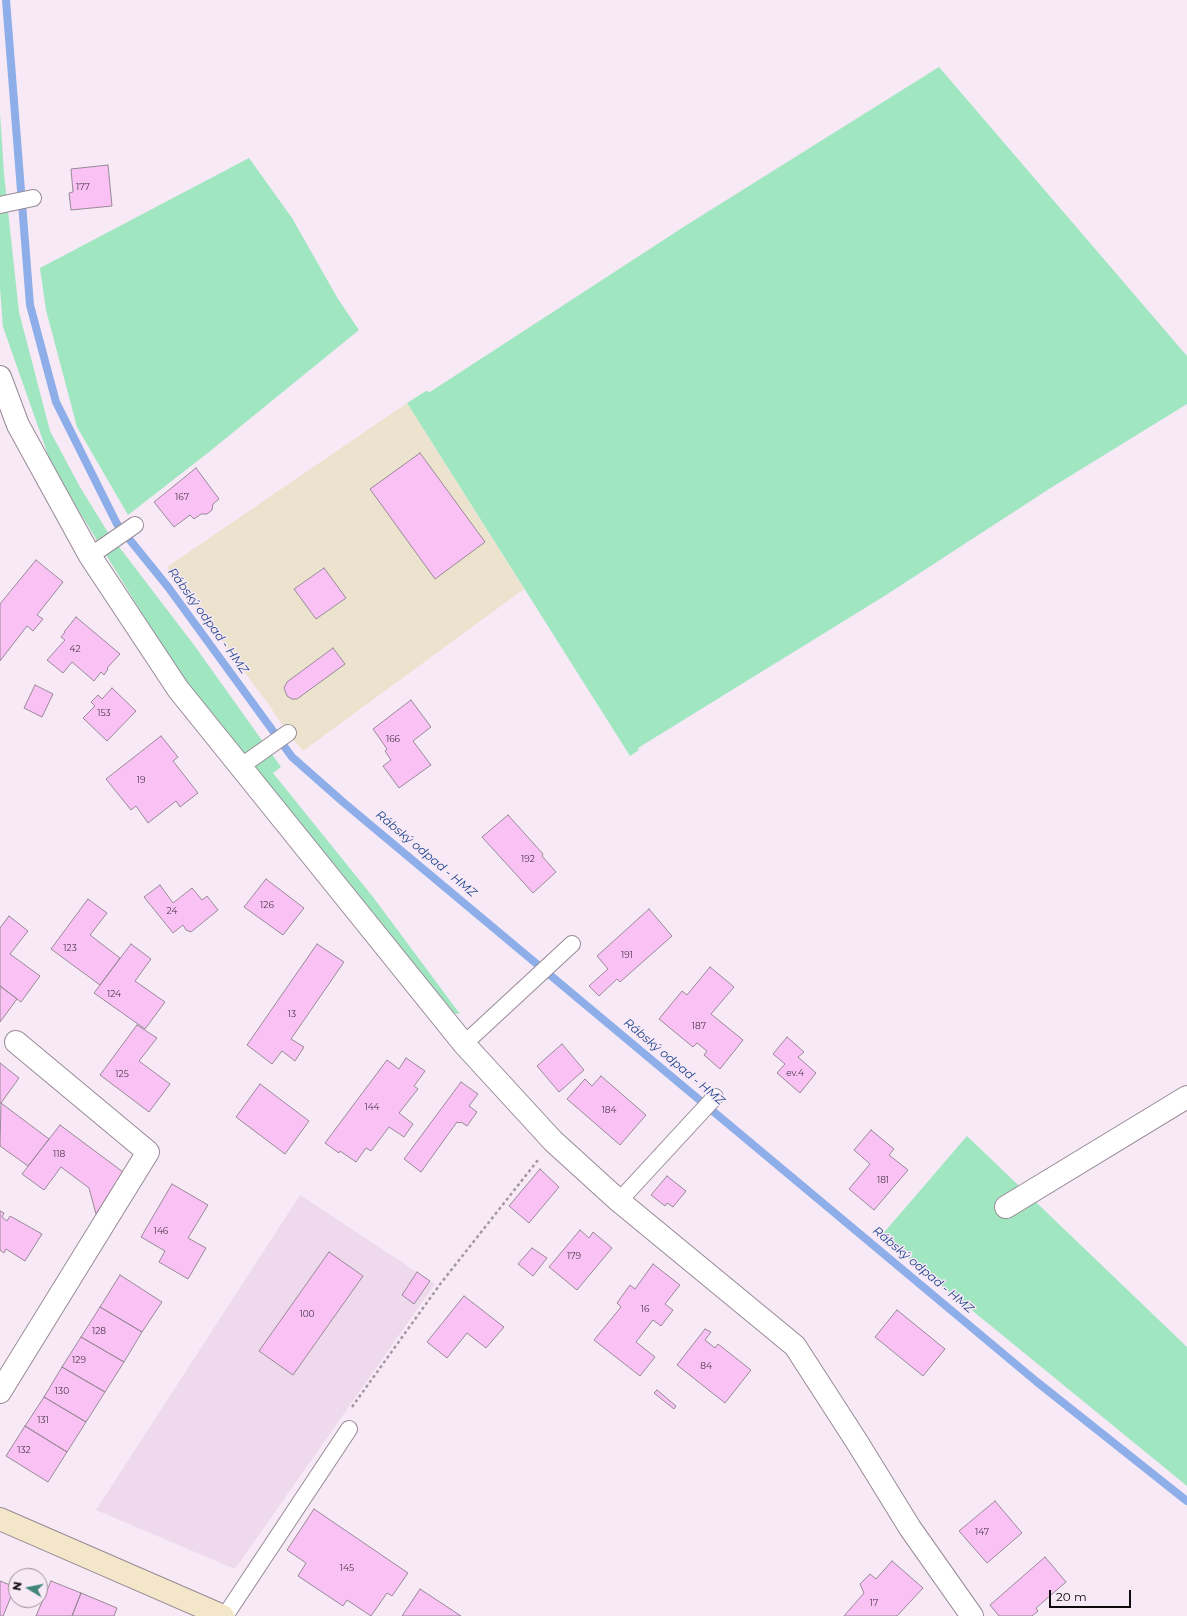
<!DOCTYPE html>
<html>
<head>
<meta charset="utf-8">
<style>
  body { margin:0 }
  #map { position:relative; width:1187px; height:1616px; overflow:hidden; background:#f7e9f6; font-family:Montserrat,sans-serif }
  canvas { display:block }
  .north { position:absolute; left:8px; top:1568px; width:40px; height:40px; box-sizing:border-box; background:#f7e9f6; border:1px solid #9a9099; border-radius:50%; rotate:280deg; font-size:11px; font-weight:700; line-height:16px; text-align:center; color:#0e0a0e }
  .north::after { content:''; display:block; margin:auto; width:14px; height:18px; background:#42867b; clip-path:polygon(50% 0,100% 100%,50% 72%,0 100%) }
  .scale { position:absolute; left:1049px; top:1590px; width:82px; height:18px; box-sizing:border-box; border:2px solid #0e0a0e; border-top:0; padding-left:5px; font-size:12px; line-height:14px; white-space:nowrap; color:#0e0a0e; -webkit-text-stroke:3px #f7e9f6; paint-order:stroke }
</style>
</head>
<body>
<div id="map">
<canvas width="1187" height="1616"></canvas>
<div class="north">N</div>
<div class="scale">20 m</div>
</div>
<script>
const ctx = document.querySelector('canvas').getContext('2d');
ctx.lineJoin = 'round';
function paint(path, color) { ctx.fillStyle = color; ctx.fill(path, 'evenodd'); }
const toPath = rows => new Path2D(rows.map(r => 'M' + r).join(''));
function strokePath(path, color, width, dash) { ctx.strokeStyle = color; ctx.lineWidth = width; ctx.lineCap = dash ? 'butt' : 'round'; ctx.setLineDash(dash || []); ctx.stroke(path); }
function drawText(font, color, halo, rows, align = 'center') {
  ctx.font = font + ' Montserrat,sans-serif'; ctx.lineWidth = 3; ctx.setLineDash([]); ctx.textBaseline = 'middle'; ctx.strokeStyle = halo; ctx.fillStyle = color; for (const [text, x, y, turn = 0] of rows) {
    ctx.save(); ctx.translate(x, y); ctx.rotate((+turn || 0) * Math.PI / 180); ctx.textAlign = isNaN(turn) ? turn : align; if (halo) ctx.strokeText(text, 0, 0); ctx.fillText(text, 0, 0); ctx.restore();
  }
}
paint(toPath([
  [407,403,524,589,303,751,288,733,269,705,167,567]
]), '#ece3ce');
paint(toPath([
  [300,1195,435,1284,235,1569,96,1510]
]), '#eedaec');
paint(toPath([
  [939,67,1187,356,1187,404,1049,489,886,595,638,748,639,750,630,756,407,403,426,391,430,392,685,226],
  [0,113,4,174,19,312,50,431,80,487,107,531,194,645,281,767,273,773,373,897,460,1014,452,1013,177,670,53,469,3,327,0,288],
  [249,158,292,218,338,299,359,330,209,452,128,515,77,427,46,310,40,268],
  [967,1136,1187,1347,1187,1486,881,1236]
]), '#a0e6c1');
strokePath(toPath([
  [6,0,30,305,56,402,117,524,168,587,292,757,343,802,1037,1382,1187,1501]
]), '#8daee9', 8);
const building = toPath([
  [108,165,112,206,71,210,69,193,73,192,71,169,108,165],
  [420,453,485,542,435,579,370,489,420,453],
  [196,468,219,499,213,504,212,510,207,514,201,514,194,519,190,515,174,527,154,502,196,468],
  [36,560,63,582,37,615,43,619,33,631,27,626,0,661,0,604,36,560],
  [324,568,346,598,316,619,294,589,324,568],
  [76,617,120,654,107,668,108,669,104,675,101,672,94,681,72,662,63,673,47,660,65,640,61,637,65,632,64,632,76,617],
  [333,648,345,664,297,699,292,699,287,696,284,688,287,682,333,648],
  [35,685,53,694,42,717,24,708,35,685],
  [112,688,136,711,107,741,83,718,95,706,91,702,98,695,102,699,112,688],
  [411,700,431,727,413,741,431,765,399,788,383,766,391,760,385,751,387,749,373,729,411,700],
  [161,736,178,757,173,761,198,793,180,807,176,801,148,823,136,806,131,810,106,779,161,736],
  [508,815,543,854,542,856,556,872,533,893,482,837,508,815],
  [266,879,304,908,283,935,244,907,266,879],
  [160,885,173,903,192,888,202,900,207,896,218,910,191,932,186,930,183,925,173,933,144,897,160,885],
  [88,899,107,913,90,935,120,958,100,985,51,949,88,899],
  [649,909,672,936,620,982,617,979,599,996,589,986,608,969,597,956,649,909],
  [9,916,28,931,10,954,40,976,21,1002,0,986,0,928,9,916],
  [131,944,151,959,135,981,165,1002,145,1029,94,993,131,944],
  [317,944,344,962,291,1039,304,1047,295,1061,282,1051,272,1064,247,1045,317,944],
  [710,967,734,987,711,1014,743,1040,720,1069,704,1055,707,1051,697,1043,693,1047,659,1019,682,991,687,995,710,967],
  [0,986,17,999,0,1022,0,986],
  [137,1025,157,1038,139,1061,170,1084,149,1112,100,1075,137,1025],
  [787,1037,804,1052,798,1057,816,1073,800,1093,777,1073,785,1064,773,1054,787,1037],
  [562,1044,584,1070,559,1092,537,1066,562,1044],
  [406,1058,425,1071,414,1086,418,1089,399,1113,413,1124,404,1137,389,1127,371,1151,366,1148,356,1162,340,1151,339,1153,325,1143,387,1060,399,1069,406,1058],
  [0,1063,19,1078,1,1103,0,1103,0,1063],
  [601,1076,646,1115,620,1145,567,1099,585,1079,592,1086,601,1076],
  [461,1082,478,1094,469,1106,477,1112,467,1126,461,1122,460,1123,457,1122,421,1172,404,1159,461,1082],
  [260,1084,309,1121,285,1154,236,1117,260,1084],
  [1,1103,49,1139,28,1166,0,1146,1,1103],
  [60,1125,123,1172,96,1214,89,1188,61,1167,44,1190,22,1174,60,1125],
  [871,1130,894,1149,889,1155,908,1170,874,1210,849,1189,870,1164,854,1150,871,1130],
  [540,1169,559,1187,529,1223,509,1206,540,1169],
  [667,1176,686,1191,673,1207,667,1203,665,1206,651,1195,667,1176],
  [172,1184,208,1205,188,1238,206,1248,188,1279,159,1262,165,1251,141,1237,172,1184],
  [0,1211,4,1213,2,1217,7,1221,10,1216,42,1234,25,1261,6,1249,4,1253,0,1250,0,1211],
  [580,1230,589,1238,593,1232,612,1248,577,1290,549,1267,580,1230],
  [532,1248,547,1258,533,1276,518,1264,532,1248],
  [329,1252,363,1276,293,1375,259,1351,329,1252],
  [653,1264,680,1285,665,1304,673,1310,661,1326,653,1320,636,1342,655,1357,640,1376,594,1340,621,1307,617,1303,630,1285,635,1289,653,1264],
  [417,1272,430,1281,414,1304,402,1295,417,1272],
  [120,1275,162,1302,142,1332,100,1307,120,1275],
  [464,1296,504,1327,486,1348,467,1333,447,1358,427,1342,464,1296],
  [100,1307,142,1332,124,1362,81,1337,100,1307],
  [897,1310,945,1349,923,1376,875,1337,897,1310],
  [705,1329,711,1332,705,1340,715,1348,718,1344,751,1370,725,1403,677,1365,705,1329],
  [81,1337,124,1362,105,1392,62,1367,81,1337],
  [62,1367,105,1392,86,1422,44,1397,62,1367],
  [657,1390,676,1406,674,1409,654,1393,657,1390],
  [44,1397,86,1422,67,1452,25,1426,44,1397],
  [25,1426,67,1452,48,1482,6,1456,25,1426],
  [995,1501,1022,1533,987,1563,959,1531,995,1501],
  [314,1509,408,1573,392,1596,387,1593,371,1616,347,1600,343,1606,298,1576,306,1563,287,1550,314,1509],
  [1045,1557,1066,1582,1036,1608,1038,1611,1032,1616,999,1616,990,1605,1045,1557],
  [892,1561,923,1588,897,1616,844,1616,864,1593,860,1584,870,1574,876,1579,892,1561],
  [0,1581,15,1587,3,1616,0,1616,0,1581],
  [51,1581,81,1593,72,1616,36,1616,51,1581],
  [420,1589,461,1616,402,1616,420,1589],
  [81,1593,117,1608,114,1616,72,1616,81,1593]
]);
paint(building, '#fac1f5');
strokePath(building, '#978a96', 1);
const lane = toPath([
  [0,205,33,198],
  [90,556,135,525],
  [240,767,288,733],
  [464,1044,572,944],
  [619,1201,715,1097],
  [225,1616,349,1429]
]);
const street = toPath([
  [0,377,18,425,90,556,178,689,464,1044,553,1141,619,1201,795,1346,857,1442,910,1528,972,1616],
  [1006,1207,1187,1097],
  [0,1392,148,1152,16,1042]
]);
const secondary = toPath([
  [0,1519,223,1616]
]);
strokePath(lane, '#978a96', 18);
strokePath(street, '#978a96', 24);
strokePath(secondary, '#978a96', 24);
strokePath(toPath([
  [352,1407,441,1283,538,1160]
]), '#a197a1', 2.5, [3, 3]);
strokePath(lane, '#fff', 16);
strokePath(street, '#fff', 22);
strokePath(secondary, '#f4e7c9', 22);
drawText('9px', '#493848', null, [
  ["177",83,187],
  ["167",182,497],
  ["42",75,649],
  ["153",104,713],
  ["166",393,739],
  ["19",141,780],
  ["192",528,859],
  ["126",267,905],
  ["24",172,911],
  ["123",70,948],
  ["191",627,955],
  ["124",114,994],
  ["13",292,1014],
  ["187",699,1026],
  ["ev.4",795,1073],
  ["125",122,1074],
  ["144",372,1107],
  ["184",609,1110],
  ["118",59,1154],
  ["181",883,1180],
  ["146",161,1231],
  ["179",574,1256],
  ["16",645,1309],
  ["100",307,1314],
  ["128",99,1331],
  ["129",79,1360],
  ["84",706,1366],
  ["130",62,1391],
  ["131",43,1420],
  ["132",24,1450],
  ["147",982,1532],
  ["145",347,1568],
  ["17",874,1603]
]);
drawText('italic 12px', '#1f4489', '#f7e9f6', [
  ["Rábský odpad - HMZ",208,621,54],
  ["Rábský odpad - HMZ",426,854,40],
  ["Rábský odpad - HMZ",674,1062,40],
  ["Rábský odpad - HMZ",923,1270,40]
]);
</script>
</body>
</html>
